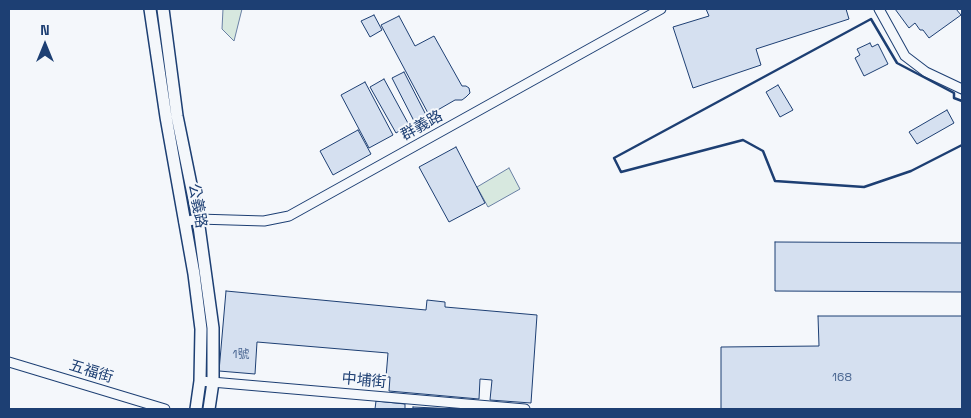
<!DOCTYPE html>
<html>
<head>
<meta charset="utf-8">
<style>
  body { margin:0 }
  #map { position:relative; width:971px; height:418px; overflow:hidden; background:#f4f7fb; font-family:"Space Grotesk",sans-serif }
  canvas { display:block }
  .frame { position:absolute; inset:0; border:10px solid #1d3f73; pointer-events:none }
  .north { position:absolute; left:20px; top:20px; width:50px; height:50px; -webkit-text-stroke:4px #f4f7fb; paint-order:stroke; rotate:0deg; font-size:14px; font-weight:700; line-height:20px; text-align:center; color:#1d3f73 }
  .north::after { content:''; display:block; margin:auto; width:18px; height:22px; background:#1d3f73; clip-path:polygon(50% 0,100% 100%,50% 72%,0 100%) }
</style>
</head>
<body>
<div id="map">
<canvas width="971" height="418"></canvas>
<div class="frame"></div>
<div class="north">N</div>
</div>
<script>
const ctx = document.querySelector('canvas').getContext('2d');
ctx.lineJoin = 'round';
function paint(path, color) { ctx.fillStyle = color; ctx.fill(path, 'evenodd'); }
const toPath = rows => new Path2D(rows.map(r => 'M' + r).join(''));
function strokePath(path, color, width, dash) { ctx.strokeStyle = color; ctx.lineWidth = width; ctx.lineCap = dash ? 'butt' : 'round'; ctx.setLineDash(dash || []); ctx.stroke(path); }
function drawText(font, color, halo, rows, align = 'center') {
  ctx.font = font + ' "Space Grotesk","Noto Sans TC",sans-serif'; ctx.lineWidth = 4; ctx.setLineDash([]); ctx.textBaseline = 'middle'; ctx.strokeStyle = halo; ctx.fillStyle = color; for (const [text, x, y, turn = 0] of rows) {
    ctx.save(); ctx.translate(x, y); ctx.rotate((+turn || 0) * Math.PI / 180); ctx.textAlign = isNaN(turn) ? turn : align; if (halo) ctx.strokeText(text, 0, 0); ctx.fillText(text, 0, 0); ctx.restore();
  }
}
const green = toPath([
  [223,9,242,9,234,41,222,29,223,9],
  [509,168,520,189,488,207,477,187,509,168]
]);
paint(green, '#d7e8df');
strokePath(green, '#687fa3', 1);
const building = toPath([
  [706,9,846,9,849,19,756,49,761,65,693,88,673,27,709,16,706,9],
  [895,9,956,9,961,15,929,38,923,30,920,30,915,23,909,28,895,9],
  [374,15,382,30,370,37,361,21,374,15],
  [399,16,415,46,434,36,462,86,466,86,469,88,470,93,466,97,462,100,455,100,429,115,381,25,399,16],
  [870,43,872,47,878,44,888,64,864,76,855,58,860,55,857,49,870,43],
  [404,72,426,115,414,121,392,78,404,72],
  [384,79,409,125,396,133,370,87,384,79],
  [365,82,393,135,369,148,341,95,365,82],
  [778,85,793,110,780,117,766,92,778,85],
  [947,110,954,123,917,144,909,132,947,110],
  [358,130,371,154,333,175,320,151,358,130],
  [456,147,485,203,449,222,419,167,456,147],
  [775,242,962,243,962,292,775,291,775,242],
  [226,291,426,310,427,300,445,302,445,307,537,315,531,403,490,400,492,380,480,379,479,399,389,391,390,377,386,377,388,353,257,342,255,374,219,371,226,291],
  [818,316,962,316,962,409,721,409,721,347,819,346,818,316],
  [376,401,405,404,405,409,375,409,376,401],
  [413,407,456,409,413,409,413,407]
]);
paint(building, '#d5e0f0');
strokePath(building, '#1d3f73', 1);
const minor = toPath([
  [879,9,905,56,926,72,962,89],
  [184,222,198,219,264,221,289,216,661,9],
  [9,362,165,409],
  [200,381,525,409]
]);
const major = toPath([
  [150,9,166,117,194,274,201,329,200,381,196,409],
  [163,9,177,116,198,219,213,328,213,382,209,409]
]);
strokePath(minor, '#1d3f73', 11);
strokePath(major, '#1d3f73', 14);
strokePath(minor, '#f4f7fb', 9);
strokePath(major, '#f4f7fb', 11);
strokePath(toPath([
  [962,101,954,98,954,93,897,63,871,19,614,158,621,172,743,140,763,151,775,181,864,187,911,171,962,145]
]), '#1d3f73', 2.5);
drawText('12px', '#4b6792', null, [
  ["1號",241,355],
  ["168",842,378]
]);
drawText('15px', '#1d3f73', '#f4f7fb', [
  ["群義路",422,126,-29],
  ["公義路",197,206,80],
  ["五福街",91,372,17],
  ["中埔街",364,381,5]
]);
</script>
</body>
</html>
